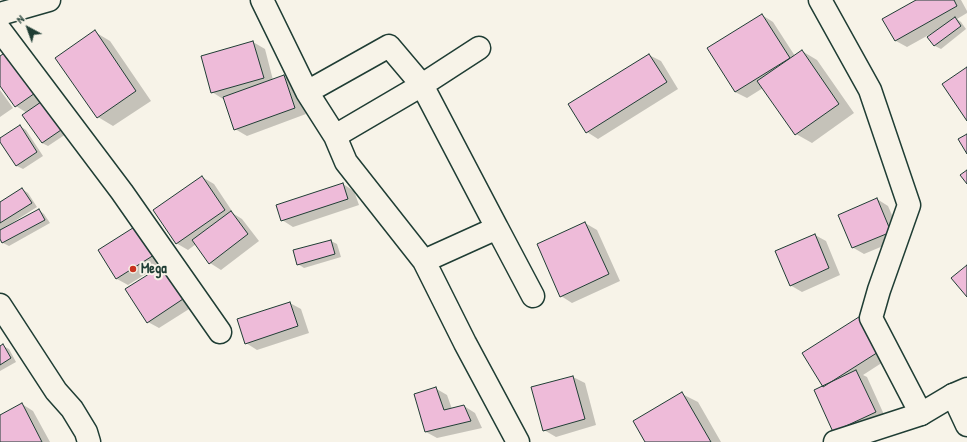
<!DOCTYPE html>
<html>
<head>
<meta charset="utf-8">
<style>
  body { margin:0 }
  #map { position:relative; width:967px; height:442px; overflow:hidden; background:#f7f3e8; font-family:"Patrick Hand",sans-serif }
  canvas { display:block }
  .north { position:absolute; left:8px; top:8px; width:40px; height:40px; -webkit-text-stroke:3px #f7f3e8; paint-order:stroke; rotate:319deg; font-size:11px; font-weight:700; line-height:16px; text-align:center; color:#1f3d34 }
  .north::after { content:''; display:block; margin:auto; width:14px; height:18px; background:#1f3d34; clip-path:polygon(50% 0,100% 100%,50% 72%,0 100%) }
</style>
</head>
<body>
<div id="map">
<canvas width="967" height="442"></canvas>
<div class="north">N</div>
</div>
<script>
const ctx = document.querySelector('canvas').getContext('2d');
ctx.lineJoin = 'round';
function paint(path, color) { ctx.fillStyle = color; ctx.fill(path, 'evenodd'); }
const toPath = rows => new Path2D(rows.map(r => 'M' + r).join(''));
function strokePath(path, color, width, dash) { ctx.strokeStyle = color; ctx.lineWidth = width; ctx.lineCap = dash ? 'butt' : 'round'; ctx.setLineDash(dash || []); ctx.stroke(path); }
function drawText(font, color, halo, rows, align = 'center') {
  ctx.font = font + ' "Patrick Hand",sans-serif'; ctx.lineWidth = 4; ctx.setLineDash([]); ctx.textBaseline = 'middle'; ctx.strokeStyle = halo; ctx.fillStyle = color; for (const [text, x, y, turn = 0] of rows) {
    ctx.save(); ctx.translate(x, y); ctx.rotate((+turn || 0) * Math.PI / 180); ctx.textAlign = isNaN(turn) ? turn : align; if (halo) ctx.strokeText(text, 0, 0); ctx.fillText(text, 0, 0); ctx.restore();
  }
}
paint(toPath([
  [918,0,961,0,967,11,967,13,957,19,961,22,966,29,941,49,935,46,929,38,934,32,907,47,896,41,884,19],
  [762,15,773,22,795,56,802,51,817,60,854,113,812,143,796,134,763,88,747,98,735,92,709,49],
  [95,32,110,41,151,101,113,126,98,117,57,58],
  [253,42,265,49,273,80,284,76,295,83,306,114,247,136,235,129,224,98,223,99,212,92],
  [9,51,66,134,48,146,42,143,27,113,16,106,0,84,0,57],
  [649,55,661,61,678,89,598,139,587,132],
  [0,90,13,108,0,117],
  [20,126,26,130,43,156,23,169,17,166,0,140],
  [202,177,214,184,234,214,242,219,259,241,221,270,210,263,196,244,188,250,176,243],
  [343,184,354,191,359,205,293,227,282,220],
  [22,189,28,193,37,207,4,228,5,229,39,210,44,214,50,223,9,246,3,243,0,237,0,204],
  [877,199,888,206,902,238,864,254,852,247],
  [585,223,597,230,620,281,572,303,561,296],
  [136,227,165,262,128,285,117,279,99,251],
  [815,235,826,241,840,275,802,292,790,285],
  [331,241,337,244,341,257,304,268,298,264],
  [165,265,197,304,159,328,148,322],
  [290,303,301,309,309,333,257,350,246,343],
  [862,316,894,355,863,375,867,377,886,419,834,431,824,386],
  [3,346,9,349,16,362,0,371,0,347],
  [573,377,585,383,596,425,556,437,544,430,532,388],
  [435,388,447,395,452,409,464,406,475,413,482,428,437,438,426,432],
  [682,394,698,402,721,442,646,442],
  [22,404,33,411,50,442,0,442,0,416]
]), '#0003');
const building = toPath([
  [916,0,954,0,957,6,895,41,882,19,916,0],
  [762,14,790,58,735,92,707,48,762,14],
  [955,17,961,26,934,46,927,37,955,17],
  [95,30,136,91,97,118,55,58,95,30],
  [253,41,264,78,211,93,201,56,253,41],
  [9,50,38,91,15,107,0,86,0,56,9,50],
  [802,50,839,104,795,135,757,81,802,50],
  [649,54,667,82,586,133,568,104,649,54],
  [967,67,967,121,942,84,967,67],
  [284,75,295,108,234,130,223,97,284,75],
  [41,102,61,130,42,143,22,115,41,102],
  [20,125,37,152,16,166,0,142,0,138,20,125],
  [967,134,967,154,958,139,967,134],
  [967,170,967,184,960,175,967,170],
  [202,176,225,210,176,244,153,210,202,176],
  [343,183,348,199,281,221,276,205,343,183],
  [22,188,32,203,0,223,0,202,22,188],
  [877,198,891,232,852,248,838,215,877,198],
  [39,209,45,220,2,243,0,239,0,230,39,209],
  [231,211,248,234,209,264,192,240,231,211],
  [585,222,609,274,560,297,537,244,585,222],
  [136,226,154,255,116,279,98,250,136,226],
  [815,234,829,268,790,286,775,251,815,234],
  [331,240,335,254,297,265,293,250,331,240],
  [165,264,186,297,147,323,125,289,165,264],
  [967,265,967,297,951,278,967,265],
  [290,302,298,326,245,344,237,319,290,302],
  [862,315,883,349,823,387,802,353,862,315],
  [3,344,11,358,0,365,0,346,3,344],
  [856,370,876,412,833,432,814,390,856,370],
  [573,376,585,419,543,431,531,387,573,376],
  [436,387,444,410,464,405,471,421,425,432,414,394,436,387],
  [682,392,711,442,645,442,633,421,682,392],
  [22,403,42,442,0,442,0,415,22,403]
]);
paint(building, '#eebbd9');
strokePath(building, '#1f3d34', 1);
const minor = toPath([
  [262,0,307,92,335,136,346,162,424,261,465,343,518,442],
  [820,0,870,90,909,205,879,290,871,318,921,414],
  [0,14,49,0],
  [0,30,122,192,220,332],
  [307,92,389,46,422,85,497,228,424,261],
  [335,136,422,85,479,48],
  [497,228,533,296],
  [0,305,56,391,72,409,86,432,89,442],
  [953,395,967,425]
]);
const tertiary = toPath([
  [835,442,921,414,953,395,967,389]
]);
strokePath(minor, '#1f3d34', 25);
strokePath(tertiary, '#1f3d34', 25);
strokePath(minor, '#f7f3e8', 22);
strokePath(tertiary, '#f7f3e8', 22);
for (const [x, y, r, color] of [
  [133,269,4,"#c8321e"]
]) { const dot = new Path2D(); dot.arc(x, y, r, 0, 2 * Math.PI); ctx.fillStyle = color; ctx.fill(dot); strokePath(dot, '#f7f3e8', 1.5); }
drawText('bold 14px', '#1f3d34', '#f7f3e8', [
  ["Mega",141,269]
], 'left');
</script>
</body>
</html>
